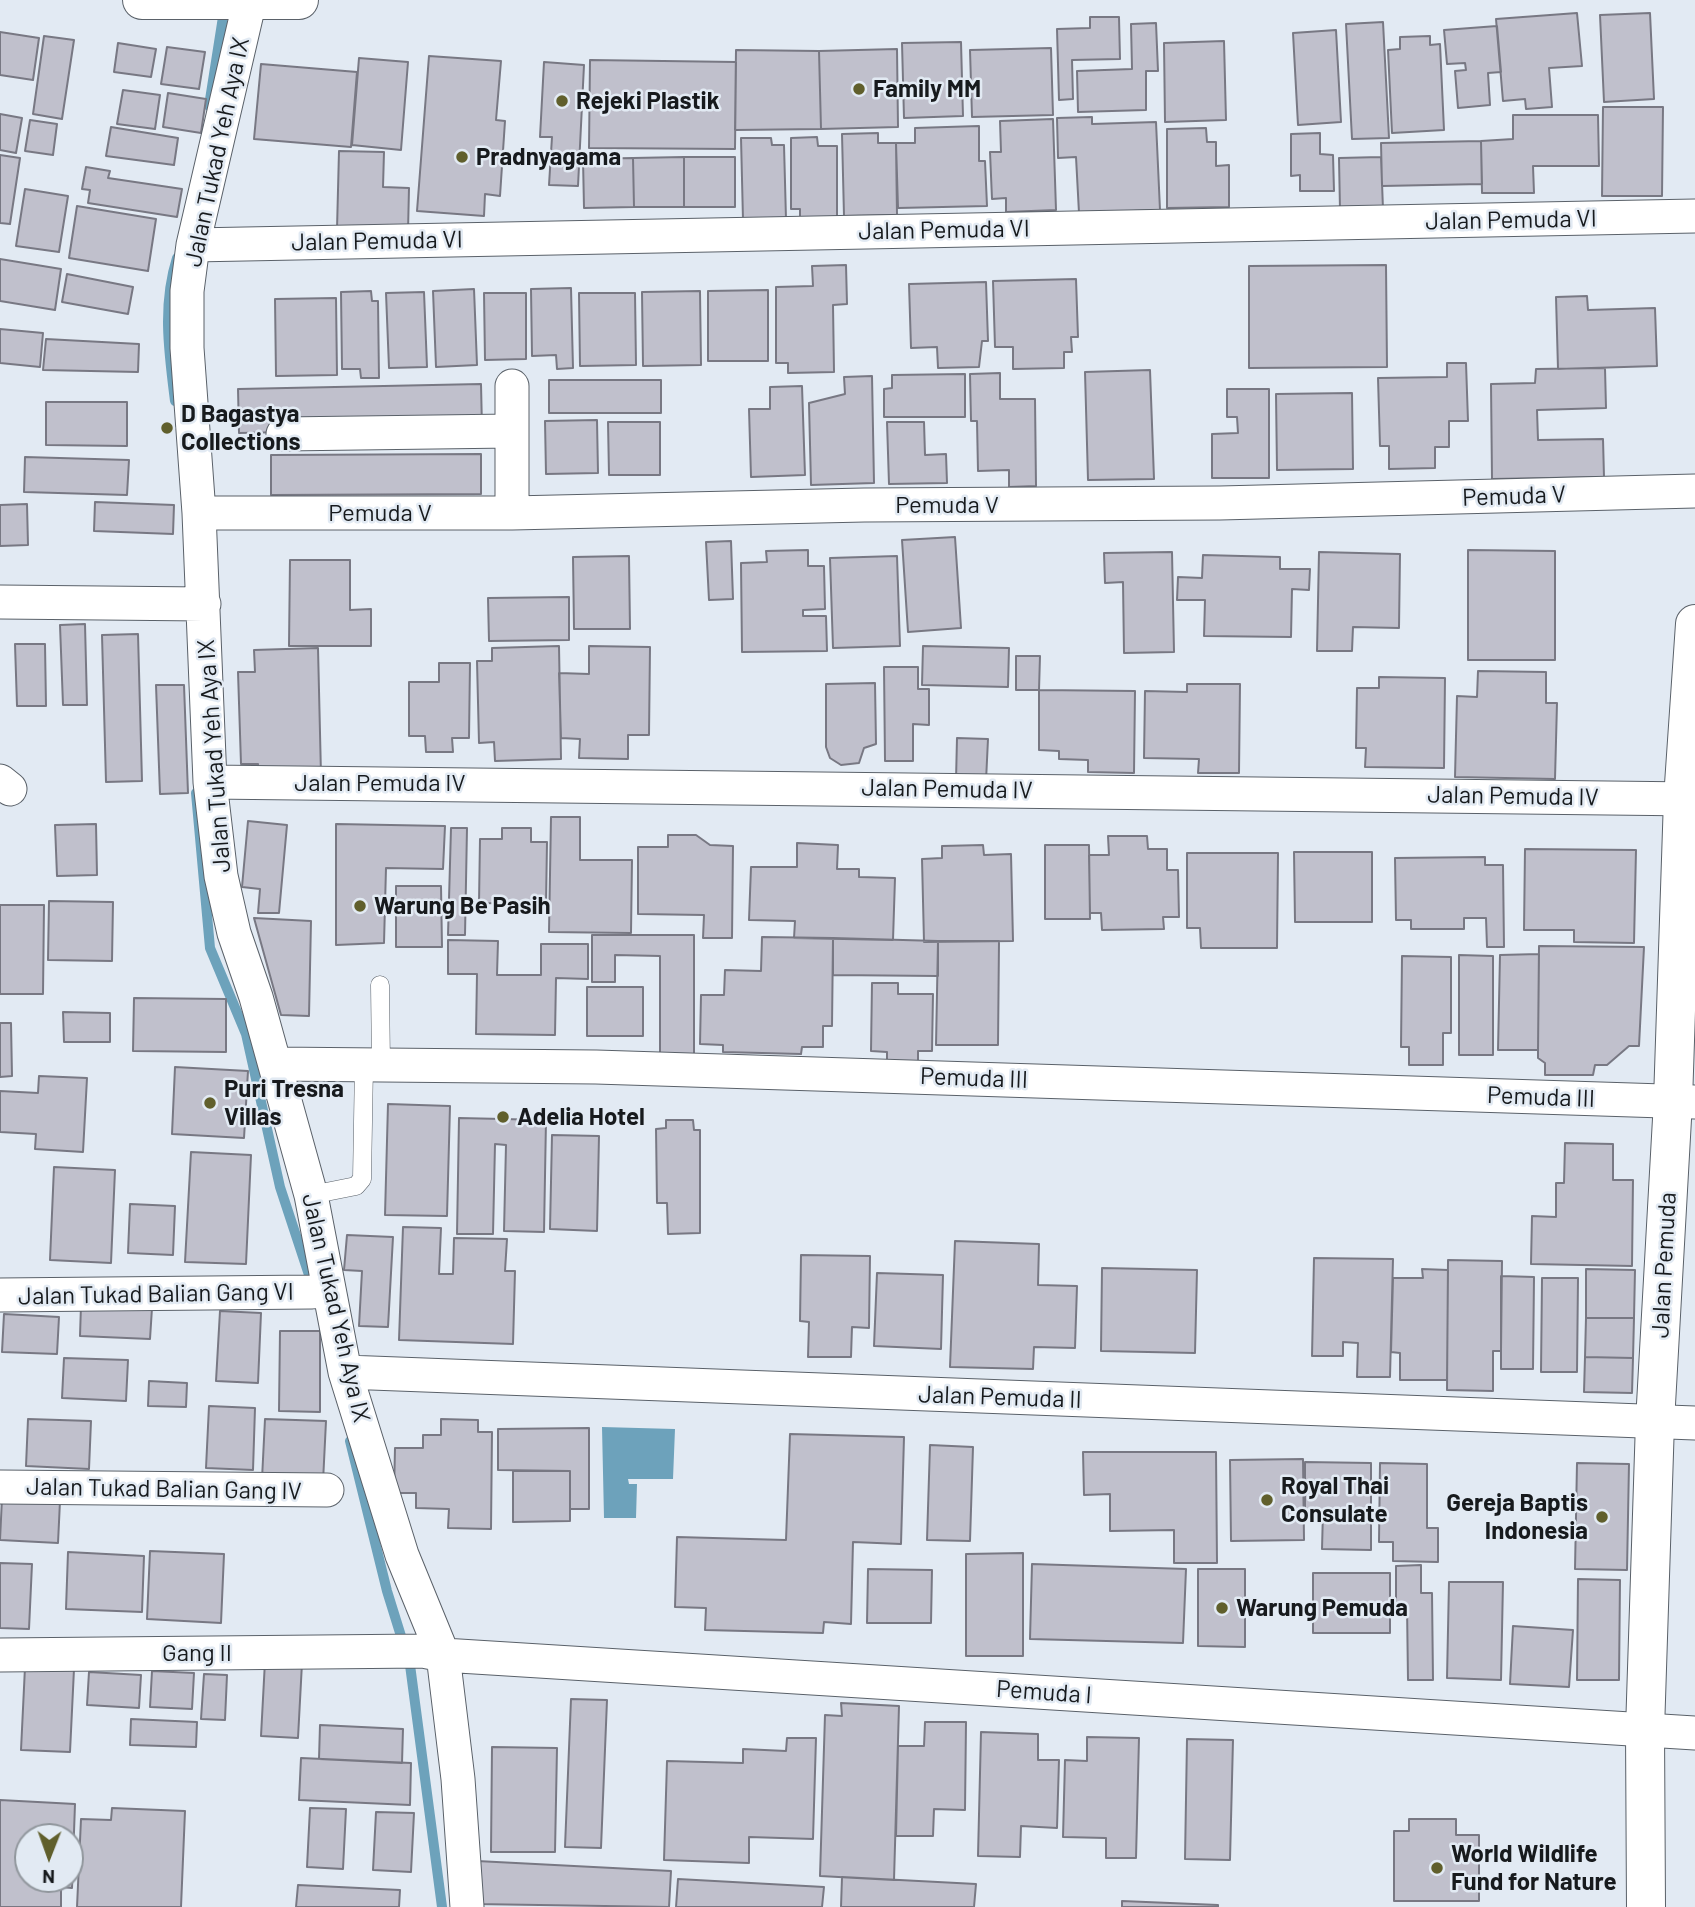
<!DOCTYPE html>
<style>
body{margin:0}
#map{position:relative;width:1695px;height:1907px;overflow:hidden;background:#e2eaf3;font-family:Barlow,sans-serif}
canvas{display:block}
.north{position:absolute;left:14px;top:1823px;width:70px;height:70px;box-sizing:border-box;background:#e2eaf3;border:2px solid #91979d;border-radius:50%;rotate:181deg;font-size:19px;font-weight:700;line-height:28px;text-align:center;color:#171a1d}
.north::after{content:'';display:block;margin:auto;width:24px;height:32px;background:#605f2c;clip-path:polygon(50% 0,100% 100%,50% 72%,0 100%)}
</style>
<div id="map">
<canvas width="1695" height="1907"></canvas>
<div class="north">N</div>
</div>
<script>
const c = document.querySelector('canvas').getContext('2d');
c.lineJoin = 'round';
function paint(path, color) { c.fillStyle = color; c.fill(path, 'evenodd'); }
function trace(path, color, width, dash) { c.strokeStyle = color; c.lineWidth = width; c.lineCap = dash ? 'butt' : 'round'; c.setLineDash(dash || []); c.stroke(path); }
function label(font, color, halo, rows, align = 'center') {
  c.font = font + ' Barlow,sans-serif'; c.lineWidth = 5; c.setLineDash([]); c.textBaseline = 'middle'; c.strokeStyle = halo; c.fillStyle = color; for (const [text, x, y, turn = 0] of rows) {
    c.save(); c.translate(x, y); c.rotate((+turn || 0) * Math.PI / 180); c.textAlign = isNaN(turn) ? turn : align; if (halo) c.strokeText(text, 0, 0); c.fillText(text, 0, 0); c.restore();
  }
}
paint(new Path2D(`
 M602,1427L675,1429L673,1479H628L629,1484H637L636,1518H604Z`), '#6da2bb');
trace(new Path2D(`
 M209,106L223,17
 M175,401C169,353 162,305 177,258
 M196,793L210,948L246,1034L280,1187L310,1278
 M350,1441L387,1591L410,1665L442,1907`), '#6da2bb', 10);
const building = new Path2D(`
 M1577,13L1582,66L1549,68L1552,107L1526,109L1525,99L1503,101L1496,19Z
 M1650,13L1654,99L1604,102L1600,15Z
 M1090,17H1119L1120,59L1072,60L1073,99L1059,100L1057,29L1090,28Z
 M1383,22L1389,138L1352,139L1346,24Z
 M1156,23L1158,71H1146V110L1078,112L1077,71L1132,69L1131,24Z
 M1497,26L1501,72L1488,73L1490,105L1458,108L1455,71L1466,70L1465,63L1447,64L1444,30Z
 M1336,30L1341,122L1298,125L1293,33Z
 M0,32L39,38L33,80L0,75Z
 M44,36L74,40L62,119L33,114Z
 M1430,36V45L1440,44L1444,130L1392,133L1388,50L1400,49V37Z
 M1224,41L1226,120L1165,122L1164,43Z
 M961,42L963,116L904,118L902,43Z
 M118,43L156,49L151,77L114,72Z
 M167,47L205,52L199,89L161,84Z
 M1051,48L1053,115L972,117L970,50Z
 M897,49L898,127L821,129L819,51Z
 M736,50L819,51L821,129L735,130Z
 M429,56L501,61L496,120L505,121L500,196L485,194L484,216L417,211Z
 M359,58L408,62L401,150L352,145Z
 M590,60L736,62L735,149L589,148Z
 M544,62L584,65L578,186L549,185L552,137H540Z
 M261,64L357,72L351,147L254,139Z
 M123,90L160,95L155,129L117,124Z
 M168,93L206,99L201,133L163,127Z
 M1603,107H1663L1662,196H1602Z
 M0,114L22,118L16,153L0,150Z
 M1513,115H1598L1599,166H1533L1534,193H1482L1481,141L1513,139Z
 M1092,117V124L1156,122L1160,210L1079,213L1076,157L1058,158L1057,118Z
 M1053,119L1056,210L1006,212V198L992,199L990,152H1001L1000,121Z
 M30,120L57,124L53,155L25,151Z
 M979,126V161H985L987,206L898,208L896,143H915V128Z
 M111,127L178,138L174,165L106,156Z
 M1206,128L1207,142H1216V166L1229,165V207L1167,208V129Z
 M878,133V143H896L897,215L844,216L842,134Z
 M1320,133V154L1333,155L1334,191H1300V175L1291,176V134Z
 M817,137L818,146H837V221L800,222V209H791V138Z
 M741,138H771L772,145H784L786,219L743,220Z
 M1481,141L1482,184L1382,186L1381,143Z
 M339,151L384,152L383,187L409,188L408,232L337,229Z
 M0,155L20,158L10,224L0,223Z
 M684,157H735V207H684Z
 M684,157V207H634L633,158Z
 M1381,157L1383,209L1340,210L1339,158Z
 M633,158L634,207L584,208L583,159Z
 M86,167L110,171L108,178L182,189L177,217L88,203L90,190L82,189Z
 M25,189L68,196L59,252L16,246Z
 M77,206L156,219L148,271L69,258Z
 M0,259L61,269L55,310L0,301Z
 M846,265L847,304L833,305L834,372L788,373V363H776V287L813,286L812,266Z
 M1386,265L1387,367L1249,368V266Z
 M67,274L133,287L128,314L62,302Z
 M1076,279L1078,337H1071L1072,352H1064V368L1013,369V347H995L993,281Z
 M986,282L988,341H982L979,367L938,368L937,347L911,348L909,284Z
 M571,288L573,368L557,369L556,355L532,356L531,289Z
 M474,289L477,365L436,367L433,291Z
 M768,290V361H708V291Z
 M371,291L372,301H378L379,378H361L360,369H342L341,292Z
 M700,291L701,365L643,366L642,292Z
 M424,292L427,367L389,368L386,293Z
 M484,293H526V359L485,360Z
 M579,293H635L636,365L580,366Z
 M1587,296L1588,310L1655,308L1657,366L1558,369L1556,297Z
 M336,298L337,375L276,376L275,299Z
 M0,329L43,333L40,367L0,363Z
 M46,339L139,344L138,372L43,370Z
 M1447,363H1466L1468,421H1449V447H1435V468L1389,469V446H1380L1378,378L1447,377Z
 M1605,368L1606,408L1537,410L1538,440L1603,439L1604,477L1492,479L1491,384L1535,383L1536,369Z
 M1150,370L1154,479L1088,480L1085,372Z
 M1000,373V399H1035L1036,486L1009,487V470L978,471L977,421H971L970,374Z
 M965,374V417H884V389L892,388V375Z
 M872,376L874,483L811,485L809,403L845,394L844,377Z
 M549,380H661V413H549Z
 M481,384L482,428L239,433L238,389Z
 M802,386L805,475L751,477L749,409H770V387Z
 M1227,389H1269V478H1212V434L1238,433L1237,417H1227Z
 M1352,393L1353,469L1277,470L1276,394Z
 M46,402H127V446L46,445Z
 M597,420L598,473L546,474L545,421Z
 M608,422H660V475H609Z
 M887,422H924L925,455L946,454L947,483L889,484Z
 M481,454V494L271,495V455Z
 M25,457L129,460L127,495L24,492Z
 M95,502L174,505L173,534L94,531Z
 M27,504L28,545L0,546V505Z
 M955,537L961,628L908,632L902,540Z
 M731,541L733,599L709,600L706,542Z
 M808,550V566H824L825,609L803,610V616H826L827,651L742,652L741,563L767,562L766,551Z
 M1468,550L1555,551V660H1468Z
 M1172,552L1174,652L1124,653L1123,582L1105,583L1104,553Z
 M1319,552L1400,554L1399,628L1353,627L1352,651H1317Z
 M1203,555L1280,557V569H1310L1309,590L1292,589L1291,637L1204,636L1205,600H1177L1178,577L1202,578Z
 M629,556L630,629H574L573,557Z
 M897,556L900,646L833,648L830,558Z
 M290,560H350V610L371,609V646H289Z
 M569,597V640L489,641L488,598Z
 M85,624L87,705H63L60,625Z
 M138,634L142,781L106,782L102,635Z
 M15,644H45L46,706H17Z
 M559,646L561,759L495,761L494,742L479,743L477,661H492V648Z
 M589,646L650,647L649,735H628V759L579,758L580,739L561,738L559,673L589,674Z
 M923,646L1009,648L1008,687L922,685Z
 M318,648L321,775L258,777V764H241L238,672H255L254,650Z
 M1016,656H1040L1039,690H1016Z
 M439,663H470L469,738H452L453,752H426L425,736H409V682H439Z
 M884,667H918V689H929V725L913,724V761H885Z
 M1478,671L1546,672V703H1557L1555,779L1455,777L1457,696L1477,697Z
 M1379,677L1445,678L1444,768L1365,767L1366,748H1356L1357,688H1379Z
 M875,683L876,744L864,748L859,763L841,765L830,758L826,747V684Z
 M1187,684H1240L1239,773H1198L1199,759L1144,758L1145,691L1187,692Z
 M156,685H184L188,793L160,794Z
 M1039,690L1135,691L1134,773L1088,772V760L1059,759V751L1039,750Z
 M957,738L988,739L986,781L956,780Z
 M551,817H580V860H632L631,933L549,932Z
 M248,821L287,825L279,913H258L260,889L242,887Z
 M96,824L97,875L57,876L55,825Z
 M336,824L445,826L443,869L386,868L384,943L336,945Z
 M451,828H467L465,935H448Z
 M502,828H531V842H547L546,904L479,903L480,839H502Z
 M668,835H696L710,845L733,846L732,938H703L704,915L638,914V847H668Z
 M1108,836H1147L1148,849H1167V870H1178L1179,917H1163L1164,929L1102,930L1101,913H1090L1089,855H1109Z
 M797,843L838,845L837,869H859V877L895,878L893,940L794,938L795,921L749,920L751,867H797Z
 M983,845L984,855L1011,854L1013,941L924,942L922,859L942,858V846Z
 M1045,845H1089L1090,919H1045Z
 M1525,849L1636,850L1634,943L1574,942V930H1524Z
 M1294,852H1372V922H1295Z
 M1187,853H1278L1277,948H1201L1200,928H1187Z
 M1485,857V865H1503L1504,947H1487L1486,918H1464V929H1411V920H1396L1395,858Z
 M396,886H441L442,947H396Z
 M49,901L113,902L112,961L48,960Z
 M0,905H44L43,994H0Z
 M254,918L311,921L309,1016L281,1015Z
 M592,935H694V1058H660V956L615,955V982H592Z
 M762,937L833,938L832,1026H823V1047H802L801,1054L723,1052V1045L700,1044L701,995H724L725,970L761,971Z
 M833,938L938,941V976L833,975Z
 M448,940L498,941L497,975H541V944H588V979L556,978L555,1035L476,1034L477,974H448Z
 M938,941H999L998,1045H936Z
 M1539,946L1644,947L1639,1046H1629L1607,1065H1595L1593,1075H1545V1063L1538,1058V1050Z
 M1539,954L1538,1050H1498L1500,955Z
 M1459,955L1493,956V1055H1459Z
 M1402,956L1451,957V1033H1443V1065H1409V1047H1401Z
 M872,983H898V994H933L932,1051H918V1062L887,1061V1052L871,1051Z
 M587,987H643V1036H587Z
 M134,998L226,999V1052L133,1051Z
 M63,1012L110,1013V1042H64Z
 M0,1023H11L12,1076L0,1077Z
 M175,1067L248,1071L244,1138L172,1134Z
 M39,1076L87,1078L83,1152L35,1149L36,1134L0,1132V1091L38,1093Z
 M388,1104L450,1106L447,1216L385,1215Z
 M459,1118L546,1120L544,1232L504,1231L506,1145L495,1144L493,1234H457Z
 M666,1120H693L694,1130H700V1233L668,1234L667,1203H657L656,1129L666,1128Z
 M552,1135L599,1136L597,1231L550,1229Z
 M1565,1143L1613,1144V1180H1633L1632,1266L1531,1264L1532,1216L1556,1217V1183H1564Z
 M191,1152L251,1155L246,1264L185,1262Z
 M54,1167L115,1170L111,1263L50,1260Z
 M130,1204L175,1206L173,1255L128,1253Z
 M403,1227L441,1228L439,1274H453L454,1238L507,1239L505,1271H515L513,1344L399,1340Z
 M347,1235L393,1237L388,1327L359,1326L362,1271L344,1270Z
 M955,1241L1039,1244L1038,1285L1077,1286L1075,1348L1034,1347L1033,1369L950,1367Z
 M801,1255L870,1256L869,1328L852,1327L851,1357H808L809,1322L800,1321Z
 M1314,1258L1393,1259L1390,1377H1357L1358,1343L1343,1342V1356H1312Z
 M1448,1260L1502,1261L1501,1351H1493V1391L1447,1390Z
 M1102,1268L1197,1270L1195,1353L1101,1351Z
 M1422,1269L1448,1270L1447,1380H1400V1353L1391,1352L1393,1278H1423Z
 M1586,1269L1635,1270L1634,1318H1586Z
 M877,1273L943,1275L941,1349L874,1346Z
 M1501,1276L1534,1277L1533,1369H1501Z
 M1542,1278H1578L1577,1372H1541Z
 M81,1305L152,1308L150,1339L80,1336Z
 M220,1311L261,1313L258,1383L216,1381Z
 M4,1314L59,1317L57,1354L2,1352Z
 M1586,1318H1634L1633,1358L1585,1357Z
 M280,1331H320V1412L279,1411Z
 M1585,1357L1633,1358L1632,1393L1584,1392Z
 M64,1358L128,1360L126,1401L62,1398Z
 M149,1381L187,1383L186,1407L148,1406Z
 M209,1406L255,1408L253,1470L206,1468Z
 M28,1419L91,1421L89,1469L26,1466Z
 M265,1419L326,1421L323,1482L262,1479Z
 M441,1419L478,1420V1432H492L491,1529L448,1528L449,1509L416,1508V1493H394L395,1448H423V1435H441Z
 M589,1428V1509H570V1471L498,1470V1429Z
 M790,1434L904,1437L901,1544L853,1542L851,1624L824,1622L823,1633L705,1630L706,1608L675,1607L677,1537L786,1540Z
 M930,1445L973,1447L970,1541L927,1540Z
 M1083,1452H1216L1217,1563H1174V1530L1110,1531V1494L1084,1495Z
 M1303,1459L1304,1540L1231,1541L1230,1460Z
 M1305,1462L1371,1463V1550L1322,1549L1323,1511L1305,1512Z
 M1380,1463L1427,1464V1528H1438V1562L1393,1561V1542H1379Z
 M1577,1463L1629,1464L1627,1570L1575,1569Z
 M513,1471H570V1521L513,1522Z
 M2,1498L60,1501L58,1543L0,1540Z
 M150,1551L224,1554L221,1623L147,1619Z
 M68,1552L144,1556L142,1612L66,1609Z
 M1023,1553V1656H966V1554Z
 M0,1563L32,1564L29,1629L0,1628Z
 M1032,1564L1186,1569L1183,1643L1030,1639Z
 M1421,1565V1593H1432L1433,1680H1408L1407,1606H1396V1566Z
 M868,1569L932,1570L931,1623H867Z
 M1198,1569H1245V1647L1198,1646Z
 M1313,1573H1390V1633H1313Z
 M1578,1579L1620,1580L1619,1680H1577Z
 M1449,1582H1503L1501,1680L1447,1678Z
 M1513,1626L1573,1630L1569,1687L1510,1684Z
 M265,1661L302,1663L298,1738L261,1736Z
 M25,1667L74,1669L70,1752L21,1750Z
 M152,1671L194,1673L192,1709L150,1707Z
 M89,1672L141,1675L139,1708L87,1705Z
 M204,1674L227,1675L225,1720L201,1719Z
 M571,1699L607,1700L601,1848L565,1847Z
 M841,1703L899,1706L894,1880L820,1876L825,1715L842,1716Z
 M131,1719L197,1722L196,1747L130,1745Z
 M925,1722H966L965,1810L934,1809L933,1836H896L898,1746H924Z
 M320,1725L403,1729L402,1763L319,1759Z
 M981,1732L1038,1734V1760H1059L1057,1828L1021,1826L1020,1857L978,1856Z
 M1087,1737L1139,1738L1136,1858H1106V1838L1063,1837L1065,1760L1087,1761Z
 M787,1738H816L813,1839L749,1837V1863L664,1860L667,1761L743,1763V1749L786,1751Z
 M1187,1739L1233,1740L1230,1860L1185,1859Z
 M492,1747L557,1748L555,1852H491Z
 M301,1758L411,1763L410,1805L299,1800Z
 M0,1800L75,1804L72,1888L61,1887V1907H0ZM28,1837H70V1879H28Z
 M112,1808L185,1811L181,1907H77L81,1819L111,1820Z
 M310,1808L346,1809L343,1869L307,1867Z
 M376,1812L414,1813L411,1872L373,1870Z
 M1409,1819H1456V1835H1479V1901H1394V1831H1409Z
 M477,1861L671,1871L669,1907L475,1904Z
 M842,1877L976,1884L974,1907H841Z
 M678,1879L824,1887L822,1907H676Z
 M298,1885L400,1890L399,1907H296Z
 M1122,1901L1218,1905V1907H1122Z`);
paint(building, '#c0c0cc');
trace(building, '#787883', 2);
const service = new Path2D(`
 M380,985L381,1065
 M311,1195L356,1186L362,1179L364,1065`);
const minor = new Path2D(`
 M250,0L193,245L187,291V348L199,513L210,782L221,876L234,933L256,997L311,1195L345,1372L402,1555L443,1655L458,1779L467,1907
 M193,245L1695,216
 M512,386V513
 M283,434L511,431
 M199,513H512L864,505L1220,503L1695,491
 M0,602L204,604
 M0,781L10,789
 M210,782L1695,799
 M275,1064L596,1067L1695,1102
 M0,1295L312,1292
 M345,1372L1695,1423
 M0,1487L327,1490
 M0,1655L423,1651L443,1655L1695,1733`);
const tertiary = new Path2D(`
 M142,0H299
 M1646,1907L1645,1730L1655,1422L1673,1101L1683,799L1695,624`);
trace(service, '#5a6169', 19);
trace(minor, '#5a6169', 35);
trace(tertiary, '#5a6169', 40);
trace(service, '#fff', 18);
trace(minor, '#fff', 33);
trace(tertiary, '#fff', 38);
for (const [x, y, r, color] of [
 [859,89,7,"#605f2c"],
 [562,101,7,"#605f2c"],
 [462,157,7,"#605f2c"],
 [167,428,7,"#605f2c"],
 [360,906,7,"#605f2c"],
 [210,1103,7,"#605f2c"],
 [503,1117,7,"#605f2c"],
 [1267,1500,7,"#605f2c"],
 [1602,1517,7,"#605f2c"],
 [1222,1608,7,"#605f2c"],
 [1437,1868,7,"#605f2c"]
]) { const dot = new Path2D(); dot.arc(x, y, r, 0, 2 * Math.PI); c.fillStyle = color; c.fill(dot); trace(dot, '#e2eaf3', 2.5); }
label('bold 24px', '#171a1d', '#e2eaf3', [
 ["Family MM",873,89],
 ["Rejeki Plastik",576,101],
 ["Pradnyagama",476,157],
 ["D Bagastya",181,414],
 ["Collections",181,442],
 ["Warung Be Pasih",374,906],
 ["Puri Tresna",224,1089],
 ["Villas",224,1117],
 ["Adelia Hotel",517,1117],
 ["Royal Thai",1281,1486],
 ["Consulate",1281,1514],
 ["Gereja Baptis",1588,1503,"right"],
 ["Indonesia",1588,1531,"right"],
 ["Warung Pemuda",1236,1608],
 ["World Wildlife",1451,1854],
 ["Fund for Nature",1451,1882]
], 'left');
label('24px', '#171a1d', '#e2eaf3', [
 ["Jalan Tukad Yeh Aya IX",217,152,-78],
 ["Jalan Pemuda VI",1511,220,-1],
 ["Jalan Pemuda VI",944,230,-1],
 ["Jalan Pemuda VI",377,241,-1],
 ["Pemuda V",1514,496,-2],
 ["Pemuda V",947,505],
 ["Pemuda V",380,513],
 ["Jalan Tukad Yeh Aya IX",214,756,-94],
 ["Jalan Pemuda IV",380,783],
 ["Jalan Pemuda IV",947,789,1],
 ["Jalan Pemuda IV",1513,796,1],
 ["Pemuda III",974,1078,2],
 ["Pemuda III",1541,1097,2],
 ["Jalan Pemuda",1664,1265,-87],
 ["Jalan Tukad Balian Gang VI",156,1294,-1],
 ["Jalan Tukad Yeh Aya IX",336,1308,77],
 ["Jalan Pemuda II",1000,1397,2],
 ["Jalan Tukad Balian Gang IV",164,1489,1],
 ["Gang II",197,1653],
 ["Pemuda I",1044,1692,4]
]);
</script>
